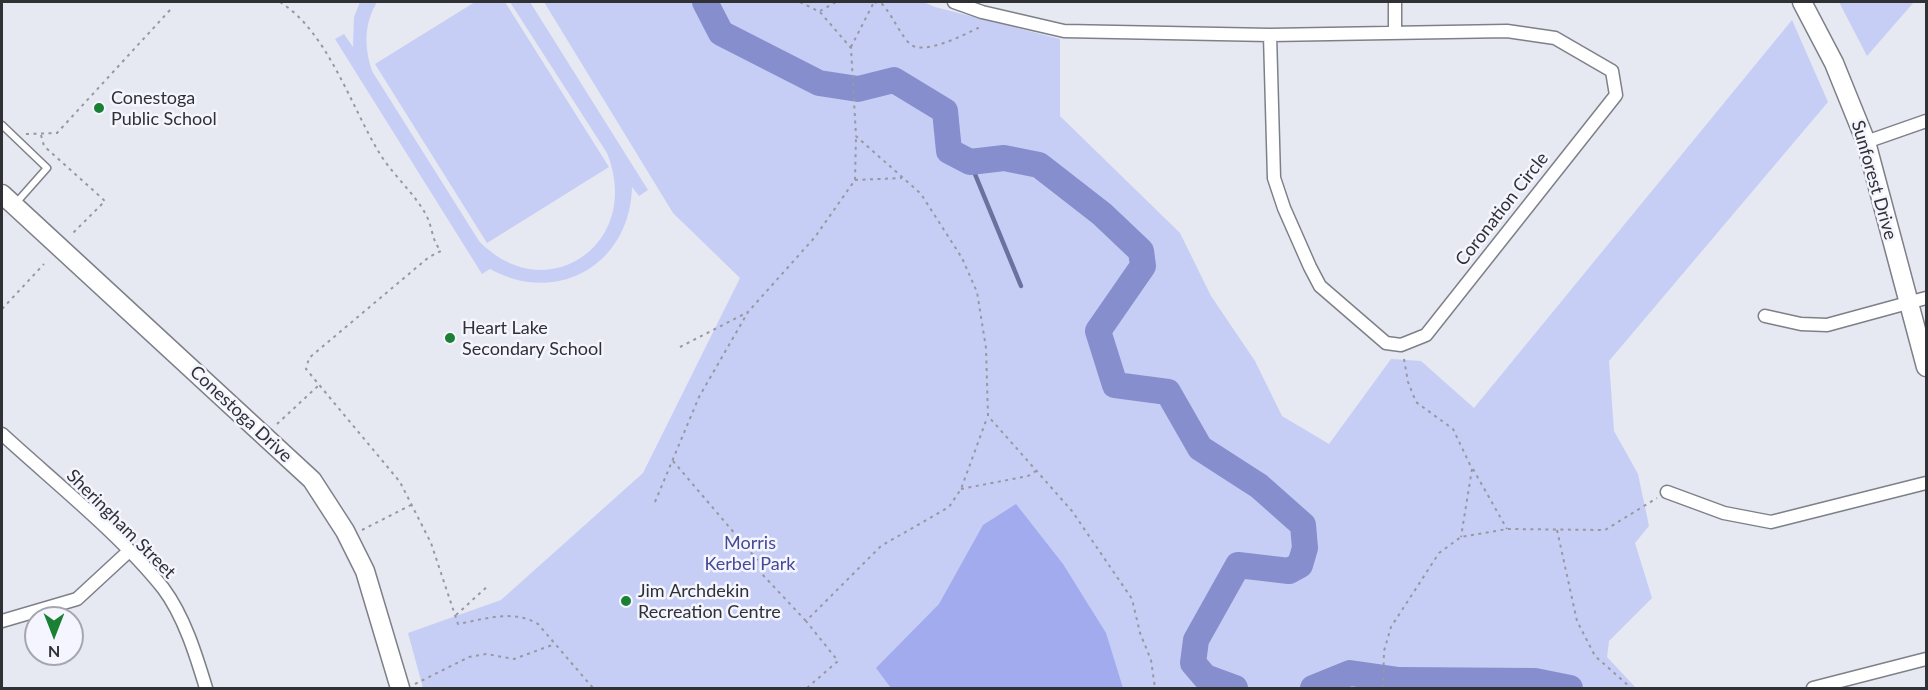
<!DOCTYPE html>
<style>
body{margin:0}
#map{position:relative;width:1928px;height:690px;overflow:hidden;background:#e6e8f2;font-family:Lato,sans-serif}
canvas{display:block}
.frame{position:absolute;inset:0;border:3px solid #303135;pointer-events:none}
.north{position:absolute;left:24px;top:606px;width:60px;height:60px;box-sizing:border-box;background:#f4f5fe;border:2px solid #a6a7ae;border-radius:50%;rotate:180deg;font-size:16px;font-weight:700;line-height:24px;text-align:center;color:#303135}
.north::after{content:'';display:block;margin:auto;width:21px;height:27px;background:#198034;clip-path:polygon(50% 0,100% 100%,50% 72%,0 100%)}
</style>
<div id="map">
<canvas width="1928" height="690"></canvas>
<div class="frame"></div>
<div class="north">N</div>
</div>
<script>
const c = document.querySelector('canvas').getContext('2d');
c.lineJoin = 'round';
function paint(path, color) { c.fillStyle = color; c.fill(path, 'evenodd'); }
function trace(path, color, width, dash) { c.strokeStyle = color; c.lineWidth = width; c.lineCap = dash ? 'butt' : 'round'; c.setLineDash(dash || []); c.stroke(path); }
function label(font, color, halo, rows, align = 'center') {
  c.font = font + ' Lato,sans-serif'; c.lineWidth = 5; c.setLineDash([]); c.textBaseline = 'middle'; c.strokeStyle = halo; c.fillStyle = color; for (const [text, x, y, turn = 0] of rows) {
    c.save(); c.translate(x, y); c.rotate((+turn || 0) * Math.PI / 180); c.textAlign = isNaN(turn) ? turn : align; if (halo) c.strokeText(text, 0, 0); c.fillText(text, 0, 0); c.restore();
  }
}
paint(new Path2D(`
 M360,2H377C364,24 364,46 372,71L479,241C545,310 644,245 607,153L510,2H530L648,190L639,196L632,187C630,265 557,306 490,269L482,274L335,39L344,34L353,47L354,17Z
 M475,2H505L609,167L487,243L375,64Z
 M544,2H923L935,7L1060,39V116L1180,233L1211,296L1255,361L1282,416L1329,444L1391,359L1421,361L1474,408L1792,20L1828,102L1609,361L1614,431L1638,474L1649,526L1635,543L1652,598L1609,641L1607,657L1636,688H423L408,633L501,600L643,473L740,278L673,213Z
 M1839,2H1914L1867,56Z`), '#c7cef5');
paint(new Path2D(`
 M1016,504L1063,564L1106,633L1123,688H891L876,668L939,604L983,525Z`), '#a2abed');
trace(new Path2D(`
 M970,162L1021,286`), '#6c72a0', 4.5);
trace(new Path2D(`
 M705,2L721,33L819,83L858,89L894,80L945,111L949,151L970,162L1004,158L1039,165L1102,214L1141,251L1143,266L1098,331L1115,385L1168,392L1200,448L1259,486L1303,525L1305,548L1300,565L1289,571L1238,565L1196,640L1193,663L1205,677L1235,688
 M1313,688L1350,673L1399,680L1535,681L1570,688`), '#868ece', 26);
const lane = new Path2D(`
 M2,125L47,168L16,203`);
const street = new Path2D(`
 M954,2L982,12L1064,31L1270,35L1507,31L1555,38L1612,71L1616,95L1426,335L1401,345L1386,343L1320,286L1310,267L1284,208L1274,178L1270,35
 M1395,33V2
 M1866,142L1926,121
 M1765,316L1801,324L1827,325L1926,298
 M2,434C53,481 120,534 163,588C184,616 196,655 206,688
 M1667,492L1724,513L1771,522L1926,483
 M2,621L77,599L129,551
 M1813,688L1926,659`);
const secondary = new Path2D(`
 M1802,2L1834,63L1866,142L1926,367
 M2,194L312,480L345,531L365,571L400,688`);
trace(lane, '#7e8089', 9);
trace(street, '#7e8089', 15);
trace(secondary, '#7e8089', 21);
trace(new Path2D(`
 M280,2C328,32 351,107 380,154C393,175 413,192 425,213C433,226 431,240 441,251L429,257L309,358L306,369L400,482L431,543L458,624C485,619 513,609 538,624L593,688
 M800,2L820,12L851,48L856,136L921,194L962,258L977,292L986,348L988,416L1072,511L1132,599L1140,633L1151,660L1155,688
 M874,2L882,4C893,16 898,31 909,43C921,57 964,35 978,28L979,24
 M820,11L836,2
 M851,47L874,2
 M26,134L57,133L170,10
 M41,135L44,146L105,201L72,234
 M855,180L902,178
 M2,309L44,264
 M680,347L748,312
 M1404,359L1408,382L1416,402L1453,429L1472,469L1461,537
 M277,424L319,385
 M673,461L765,569L761,573L806,621
 M1473,469L1507,529
 M961,489L1028,476L1036,471
 M655,502L699,397L748,312L815,237L855,180L856,136
 M362,530L413,504
 M1557,530L1577,621L1595,656L1631,688
 M456,615L489,585
 M415,684L469,657L486,654L514,659L555,644
 M807,688L838,661L806,621L881,546L949,507L961,489L987,418
 M1383,688L1384,651L1391,627L1439,553L1461,537L1507,529L1605,530L1657,498`), '#9798a0', 2, [3, 4.5]);
trace(lane, '#fff', 6);
trace(street, '#fff', 12);
trace(secondary, '#fff', 18);
for (const [x, y, r, color] of [
 [99,108,6,"#198034"],
 [450,338,6,"#198034"],
 [626,601,6,"#198034"]
]) { const dot = new Path2D(); dot.arc(x, y, r, 0, 2 * Math.PI); c.fillStyle = color; c.fill(dot); trace(dot, '#f4f5fe', 2); }
label('18px', '#303135', '#f4f5fe', [
 ["Conestoga",111,98],
 ["Public School",111,119],
 ["Heart Lake",462,328],
 ["Secondary School",462,349],
 ["Jim Archdekin",638,591],
 ["Recreation Centre",638,612]
], 'left');
label('18px', '#303135', '#f4f5fe', [
 ["Sunforest Drive",1874,180,74],
 ["Coronation Circle",1502,209,-52],
 ["Conestoga Drive",241,414,43],
 ["Sheringham Street",121,524,45]
]);
label('18px', '#454997', '#f4f5fe', [
 ["Morris",750,543],
 ["Kerbel Park",750,564]
]);
</script>
